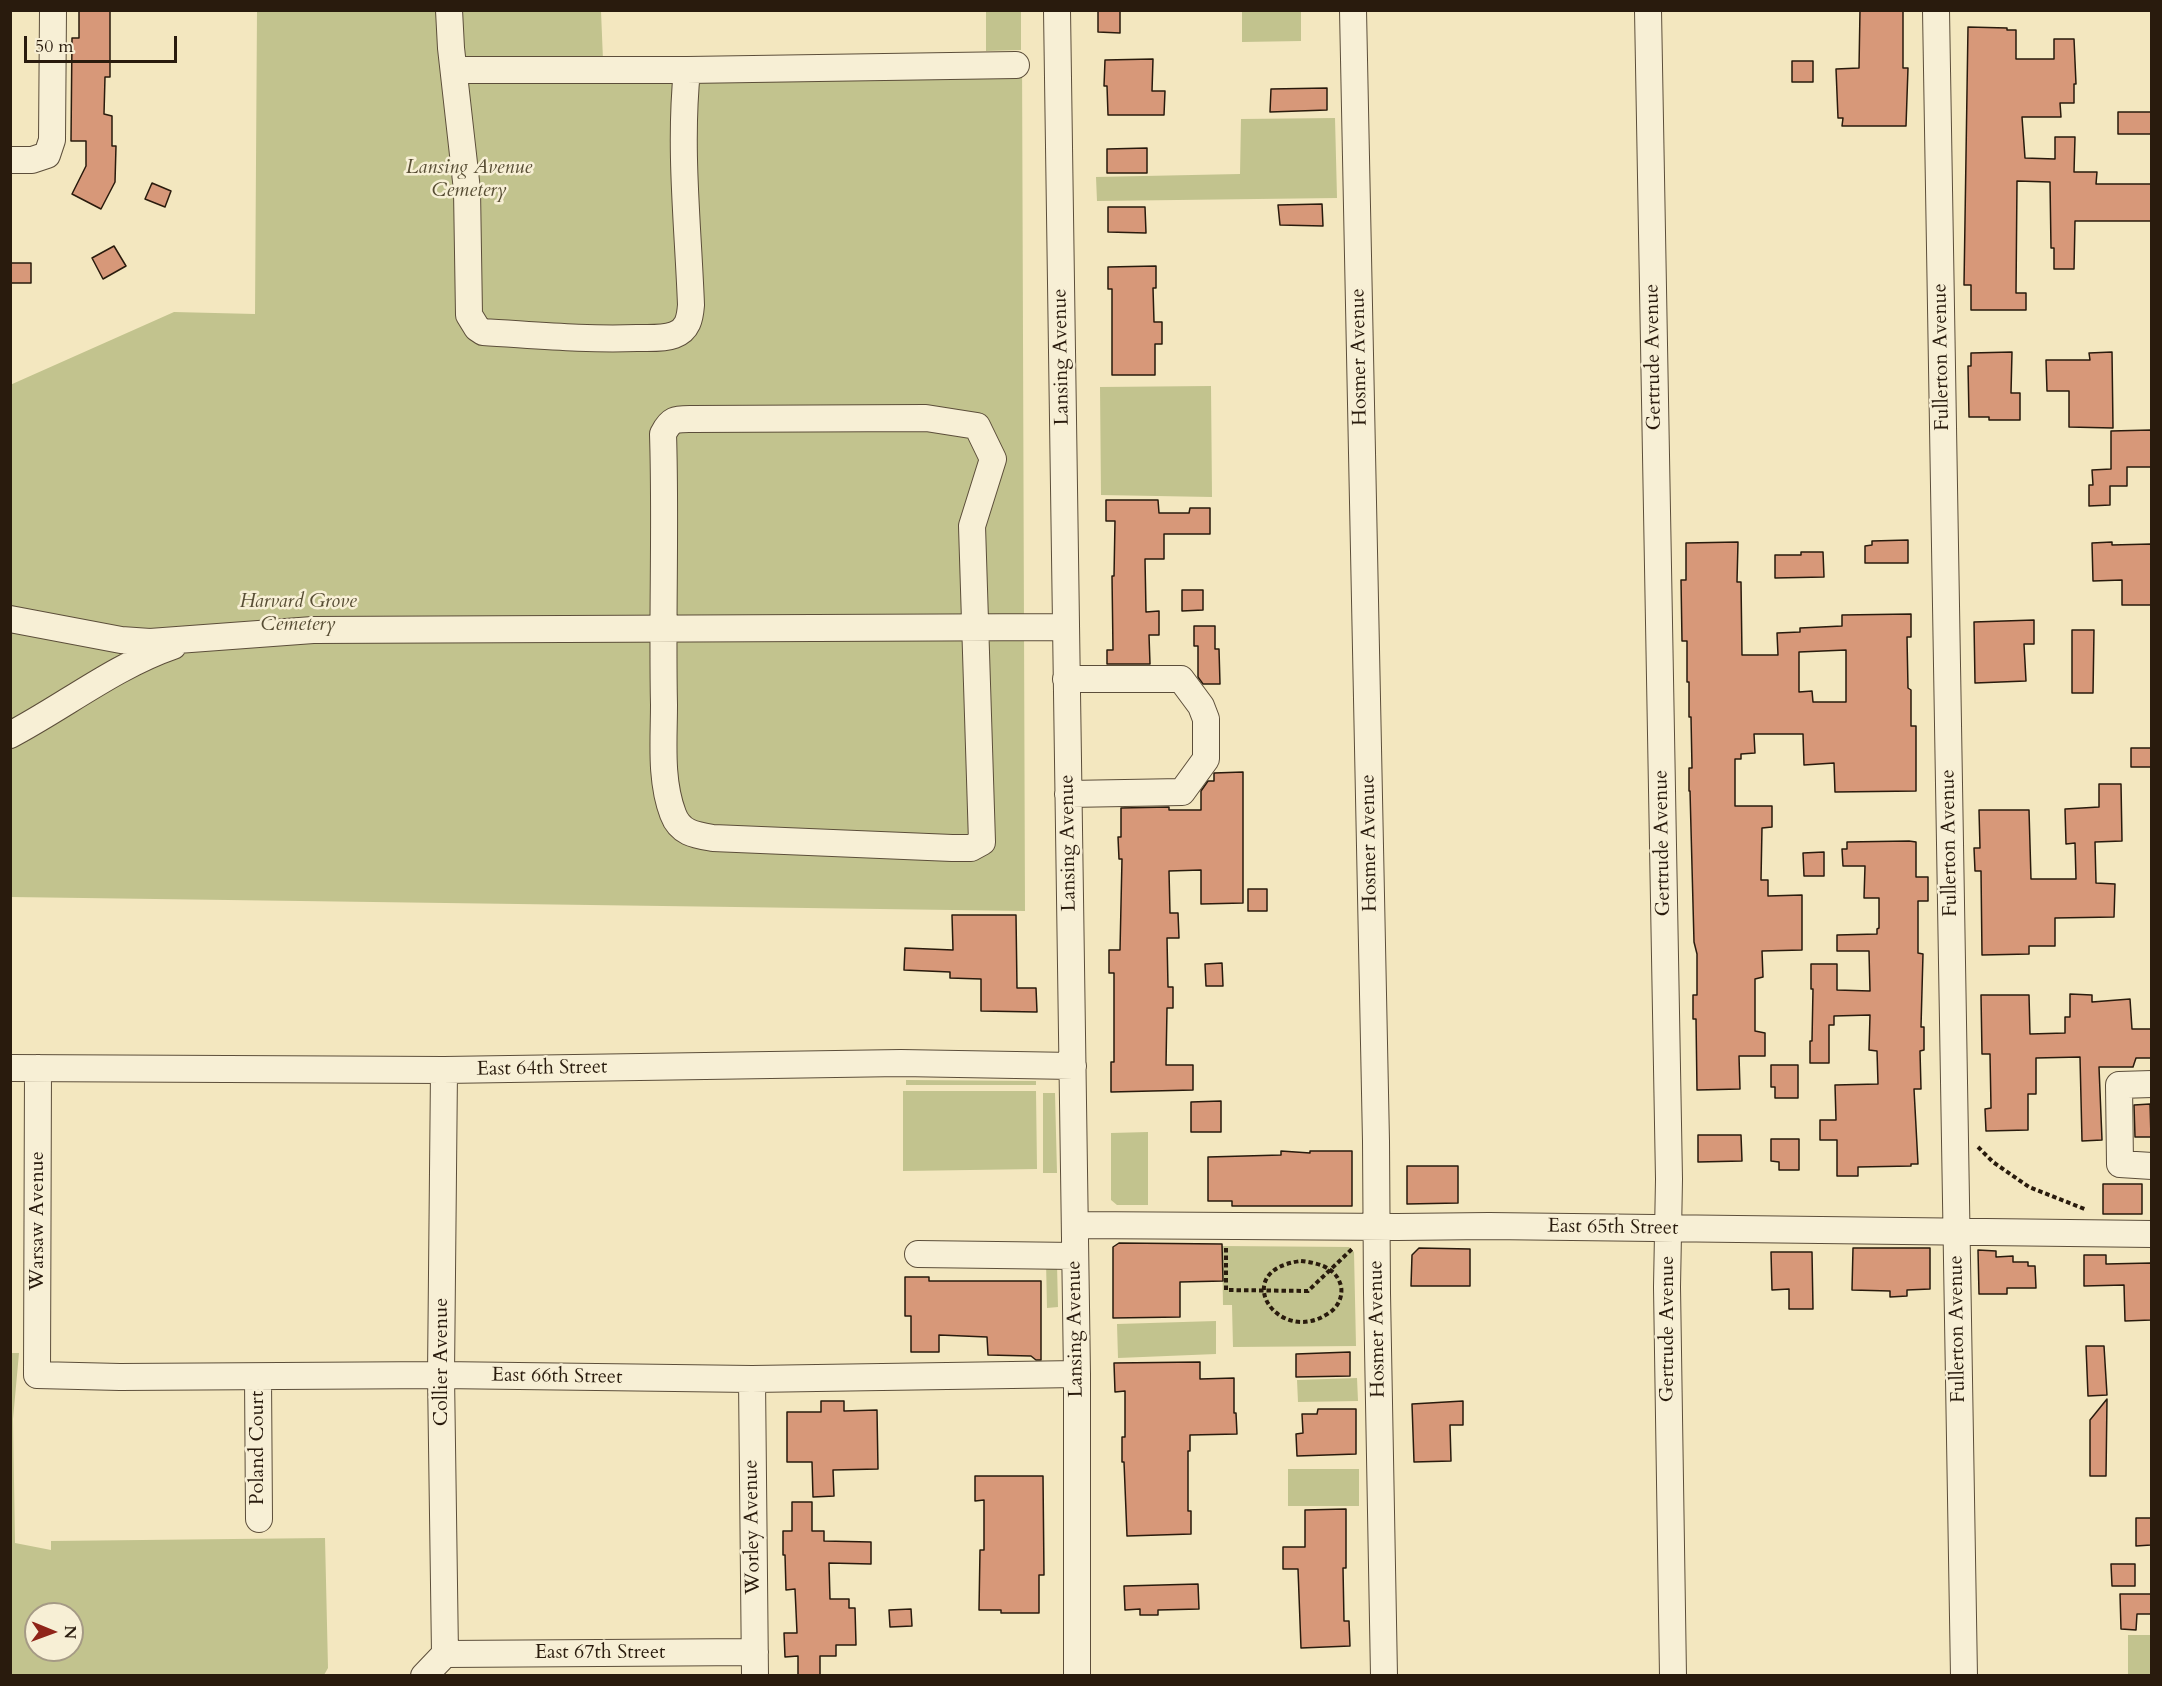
<!DOCTYPE html>
<style>
body{margin:0}
#map{position:relative;width:2162px;height:1686px;overflow:hidden;background:#f3e7bf;font-family:Cardo,serif}
canvas{display:block}
.frame{position:absolute;inset:0;border:12px solid #291b0d;pointer-events:none}
.north{position:absolute;left:24px;top:1602px;width:60px;height:60px;box-sizing:border-box;background:#f7efd5;border:2px solid #a59a85;border-radius:50%;rotate:91deg;font-size:16px;font-weight:700;line-height:24px;text-align:center;color:#291b0d}
.north::after{content:'';display:block;margin:auto;width:21px;height:27px;background:#8f2418;clip-path:polygon(50% 0,100% 100%,50% 72%,0 100%)}
.scale{position:absolute;left:24px;top:36px;width:153px;height:27px;box-sizing:border-box;border:3px solid #291b0d;border-top:0;padding-left:8px;font-size:18px;line-height:21px;white-space:nowrap;color:#291b0d;-webkit-text-stroke:4px #f7efd5;paint-order:stroke}
</style>
<div id="map">
<canvas width="2162" height="1686"></canvas>
<div class="frame"></div>
<div class="north">N</div>
<div class="scale">50 m</div>
</div>
<script>
const c = document.querySelector('canvas').getContext('2d');
c.lineJoin = 'round';
function paint(path, color) { c.fillStyle = color; c.fill(path, 'evenodd'); }
function trace(path, color, width, dash) { c.strokeStyle = color; c.lineWidth = width; c.lineCap = dash ? 'butt' : 'round'; c.setLineDash(dash || []); c.stroke(path); }
function label(font, color, halo, rows, align = 'center') {
  c.font = font + ' Cardo,serif'; c.lineWidth = 5; c.setLineDash([]); c.textBaseline = 'middle'; c.strokeStyle = halo; c.fillStyle = color; for (const [text, x, y, turn = 0] of rows) {
    c.save(); c.translate(x, y); c.rotate((+turn || 0) * Math.PI / 180); c.textAlign = isNaN(turn) ? turn : align; if (halo) c.strokeText(text, 0, 0); c.fillText(text, 0, 0); c.restore();
  }
}
paint(new Path2D(`
 M257,11H601L603,60L1022,52L1025,911L11,897L10,385L174,312L255,314Z
 M986,11H1021V50L986,51Z
 M1242,11H1301V41L1242,42Z
 M1335,118L1337,198L1097,201L1096,177L1240,174L1241,119Z
 M1211,386L1212,497L1101,495L1100,387Z
 M906,1080L1036,1081V1085H906Z
 M903,1091H1036L1037,1169L903,1171Z
 M1043,1093H1055L1057,1173H1043Z
 M1148,1132V1205H1117L1111,1200V1133Z
 M1222,1246L1349,1247L1354,1252L1356,1346L1233,1347L1232,1305H1223Z
 M1046,1261L1057,1264L1058,1307L1047,1308Z
 M1216,1321V1354L1118,1358L1117,1324Z
 M11,1353H19L13,1419L15,1543L51,1550V1541L325,1538L328,1668L324,1675H11ZM36,1614H72V1650H36Z
 M1357,1378L1358,1401L1298,1402L1297,1380Z
 M1288,1469H1359V1506H1288Z
 M2128,1635H2151V1675H2128Z`), '#c2c38e');
const building = new Path2D(`
 M79,10H110V77H105L104,114L112,116V146H116L115,182L101,209L72,194L86,166V141H71L72,38H79Z
 M1098,10H1120V33L1098,32Z
 M1860,10H1903V68H1908L1906,126H1842L1843,118H1838L1836,69L1859,68Z
 M1968,27L2007,28V30H2016V59H2054V39H2074L2076,84H2074V103H2060L2061,117H2022L2025,158L2055,159V137H2075L2074,172H2097L2096,184H2151V221H2075L2074,269H2054V248H2051L2050,182L2017,181L2016,293H2026V310H1971V285H1964Z
 M1153,59L1152,91H1165L1164,115H1108L1107,86H1104L1105,60Z
 M1792,61H1813V82H1792Z
 M1327,88V110L1270,112L1271,89Z
 M2118,112H2151V134H2118Z
 M1147,148V173H1107V149Z
 M152,183L171,191L165,207L145,199Z
 M1322,204L1323,226L1280,225L1278,205Z
 M1108,207H1145L1146,233L1108,232Z
 M114,246L126,266L103,279L92,258Z
 M10,263H31V283H10Z
 M1156,266V288H1153L1154,322H1162V344H1155V375H1112V289H1108V267Z
 M2012,352L2011,393H2020V420H1989V417H1969L1968,366H1971V353Z
 M2112,352L2113,428L2069,427V391H2047L2046,360H2090L2089,353Z
 M2151,430V467H2127V486H2110V505L2089,506V485H2093L2092,470L2111,469V431Z
 M1106,500H1158L1159,513H1189L1190,508H1210V534H1164V559H1145L1146,612L1159,611V635H1149L1150,664H1107V650H1113L1112,576H1114L1115,521H1106Z
 M1908,540V563H1865V546L1872,545V541Z
 M1738,542L1737,582H1741L1742,655H1778L1777,633L1800,632V628L1842,626V615L1911,614V637H1907L1908,688L1911,690V726H1916V791L1835,792L1834,763L1804,765L1803,734H1754L1755,753L1741,754V759H1735V806H1772V827L1762,828L1761,880H1768V896L1802,895V950L1762,951L1763,977L1755,979V1031L1765,1033V1056H1739L1740,1089L1697,1090L1696,1019H1693V995H1697V954L1694,942L1690,791H1689V768H1692L1691,717H1689V682H1687V641H1682L1681,580H1686V543ZM1846,650V702H1813L1812,691L1799,692V652Z
 M2112,542V545L2151,544V605H2122V580L2093,581L2092,543Z
 M1801,552H1823L1824,577L1775,578V555H1801Z
 M1182,590H1203V610L1182,611Z
 M2034,620V644H2024L2026,681L1975,683L1974,622Z
 M1194,626H1215V649H1219L1220,684H1203L1198,677V646H1194Z
 M2072,630H2094L2093,693H2072Z
 M2131,748H2151V767H2131Z
 M1243,772V903L1201,904V870L1169,871L1170,913H1178L1179,938H1167L1168,987H1173V1008H1167L1166,1065H1193V1090L1111,1092V1062H1114V973H1109V950H1120L1122,859H1119L1118,837H1121V808L1169,807V810H1201V791L1208,781H1214V773Z
 M2099,784H2121L2122,841L2095,842L2096,883L2115,884L2114,917L2055,918V946H2029V954L1982,955L1981,871H1975L1974,848H1980L1979,810H2029L2031,879H2076L2075,843L2066,844L2065,809L2099,807Z
 M1909,841L1916,842V877H1928V901H1918V953L1923,954L1921,1027H1924V1050L1920,1051L1921,1089H1914L1918,1164H1911V1166L1858,1167V1176H1837V1140H1820V1120H1836L1835,1085L1878,1084L1877,1051L1869,1050L1870,1015L1834,1016V1025H1829V1063H1810V1041H1812L1813,989H1811V964H1837V990L1870,991L1869,951H1837V935L1877,934V929L1879,928V898H1864L1865,866H1843L1842,849H1847V842Z
 M1824,852V876H1804L1803,853Z
 M1248,889H1267V911H1248Z
 M952,915H1016L1017,988H1036L1037,1012L981,1011V979L950,978V972L904,970L905,948L953,950Z
 M1222,963L1223,986H1206L1205,964Z
 M2070,994L2092,995V1002L2130,999L2132,1029H2151V1058H2136L2133,1067H2099L2102,1140L2082,1141L2080,1057L2036,1058V1094H2028V1130L1986,1131L1985,1109L1991,1108L1990,1054H1982L1981,995H2029L2030,1034L2065,1033V1017H2070Z
 M1771,1065H1798V1098H1775V1087H1771Z
 M1221,1101V1132H1191V1102Z
 M2150,1104L2151,1137H2135L2134,1105Z
 M1698,1135H1741L1742,1161L1698,1162Z
 M1771,1139H1799V1170H1779V1162L1771,1161Z
 M1281,1151L1310,1153V1151H1352V1206H1232V1201H1208V1157L1281,1155Z
 M1407,1166H1458V1203L1407,1204Z
 M2103,1184H2142V1214H2103Z
 M1119,1243L1222,1244L1223,1281L1180,1282V1317L1113,1318V1247Z
 M1419,1248L1470,1249V1286H1411L1412,1255Z
 M1853,1248H1930V1289L1907,1290V1296L1890,1297V1291L1852,1290Z
 M1978,1250L1996,1251V1257L2013,1256V1262H2028V1266H2035L2036,1288H2007V1294H1979Z
 M1771,1252H1812L1813,1309H1789V1289L1772,1290Z
 M2084,1255H2106V1264L2151,1263V1320L2125,1321L2124,1285L2084,1286Z
 M905,1277H929V1281H1041V1360H1036L1031,1356L988,1355L987,1337L939,1335V1352H911V1316H905Z
 M2086,1346H2104L2107,1395L2088,1396Z
 M1350,1352V1376L1296,1377V1354Z
 M1200,1362V1379L1234,1378V1413H1236L1237,1434L1190,1435V1451H1188V1511H1191V1534L1127,1536L1124,1462H1122V1437H1125V1391L1115,1392L1114,1363Z
 M2107,1399L2106,1476H2090V1420Z
 M821,1401H844V1411L877,1410L878,1469L833,1470L834,1496L813,1497L812,1462H787V1412H821Z
 M1463,1401V1425H1450L1451,1461L1414,1462L1412,1404Z
 M1318,1409H1356V1454L1297,1456L1296,1434L1303,1433L1302,1414H1317Z
 M975,1476H1043L1044,1575H1039V1613H1001V1610H979L980,1550H984V1500L975,1501Z
 M792,1502H812V1531H824V1541L871,1542V1564L829,1563L830,1599H849V1608H855L856,1645H836V1656H820V1676H798V1656L785,1657L784,1633H797L795,1589L786,1590L785,1555H783V1531H792Z
 M1346,1509V1568H1343L1344,1621H1349L1350,1646L1301,1648L1298,1569H1283V1547H1305V1510Z
 M2136,1518H2151V1545L2136,1546Z
 M2111,1564H2135V1586H2112Z
 M1198,1584L1199,1609L1158,1610V1615H1140V1609L1125,1610L1124,1586Z
 M2120,1594H2151V1614H2137L2136,1630L2121,1629Z
 M911,1609L912,1626L890,1627L889,1610Z`);
paint(building, '#d79879');
trace(building, '#291b0d', 1.5);
const minor = new Path2D(`
 M449,10L451,48L467,190L469,315L477,328L483,332C535,335 586,340 637,338C649,338 663,339 674,335C688,330 690,318 691,305C688,226 679,149 687,70
 M1057,10L1077,1374V1676
 M1353,10L1376,1141L1377,1293L1384,1676
 M1648,10L1669,1179L1667,1287L1673,1676
 M1936,10L1964,1676
 M454,70H687L1016,65
 M10,160H32L47,155L52,140L53,10
 M926,418L977,426L993,459L972,526L982,842L971,848H952L713,838C695,835 680,833 673,814C660,780 664,740 664,705C662,615 666,524 663,434C671,418 676,419 693,419Z
 M10,619L121,640L150,642L313,630L1066,627
 M1066,679H1181L1201,706L1206,719V759L1182,792L1068,794
 M10,735C65,706 115,666 173,646
 M10,1068L444,1070L901,1063L1073,1066
 M38,1068L37,1375L120,1377L441,1375L752,1379L1077,1374
 M444,1070L441,1375L445,1654
 M2152,1084L2119,1085L2120,1164L2152,1166
 M1075,1225L1397,1227L1489,1226L2152,1234
 M918,1254L1075,1256
 M258,1377L259,1519
 M752,1379L755,1676
 M445,1654L755,1652
 M424,1676L445,1654`);
trace(minor, '#5c4e3a', 28);
trace(new Path2D(`
 M1978,1147L1993,1162L2029,1187L2087,1210
 M1226,1248V1290L1308,1291L1352,1249
 M1301,1261C1318,1263 1336,1267 1341,1286C1343,1297 1338,1307 1329,1313C1278,1348 1227,1270 1301,1261Z`), '#291b0d', 4, [4.5, 3]);
trace(minor, '#f7efd5', 26);
label('italic 20px', '#574d34', '#f7efd5', [
 ["Lansing Avenue",469,168],
 ["Cemetery",469,191],
 ["Harvard Grove",298,602],
 ["Cemetery",298,625]
]);
label('20px', '#291b0d', '#f7efd5', [
 ["Lansing Avenue",1062,357,-91],
 ["Hosmer Avenue",1360,357,-91],
 ["Gertrude Avenue",1654,357,-91],
 ["Fullerton Avenue",1942,357,-91],
 ["Lansing Avenue",1069,843,-91],
 ["Hosmer Avenue",1370,843,-91],
 ["Gertrude Avenue",1663,843,-91],
 ["Fullerton Avenue",1950,843,-91],
 ["East 64th Street",542,1069,-1],
 ["Warsaw Avenue",38,1221,-90],
 ["East 65th Street",1613,1228,1],
 ["Lansing Avenue",1076,1329,-91],
 ["Hosmer Avenue",1378,1329,-91],
 ["Gertrude Avenue",1668,1329,-90],
 ["Fullerton Avenue",1958,1329,-91],
 ["Collier Avenue",442,1362,-90],
 ["East 66th Street",557,1377,1],
 ["Poland Court",258,1448,-90],
 ["Worley Avenue",753,1527,-91],
 ["East 67th Street",600,1653]
]);
</script>
